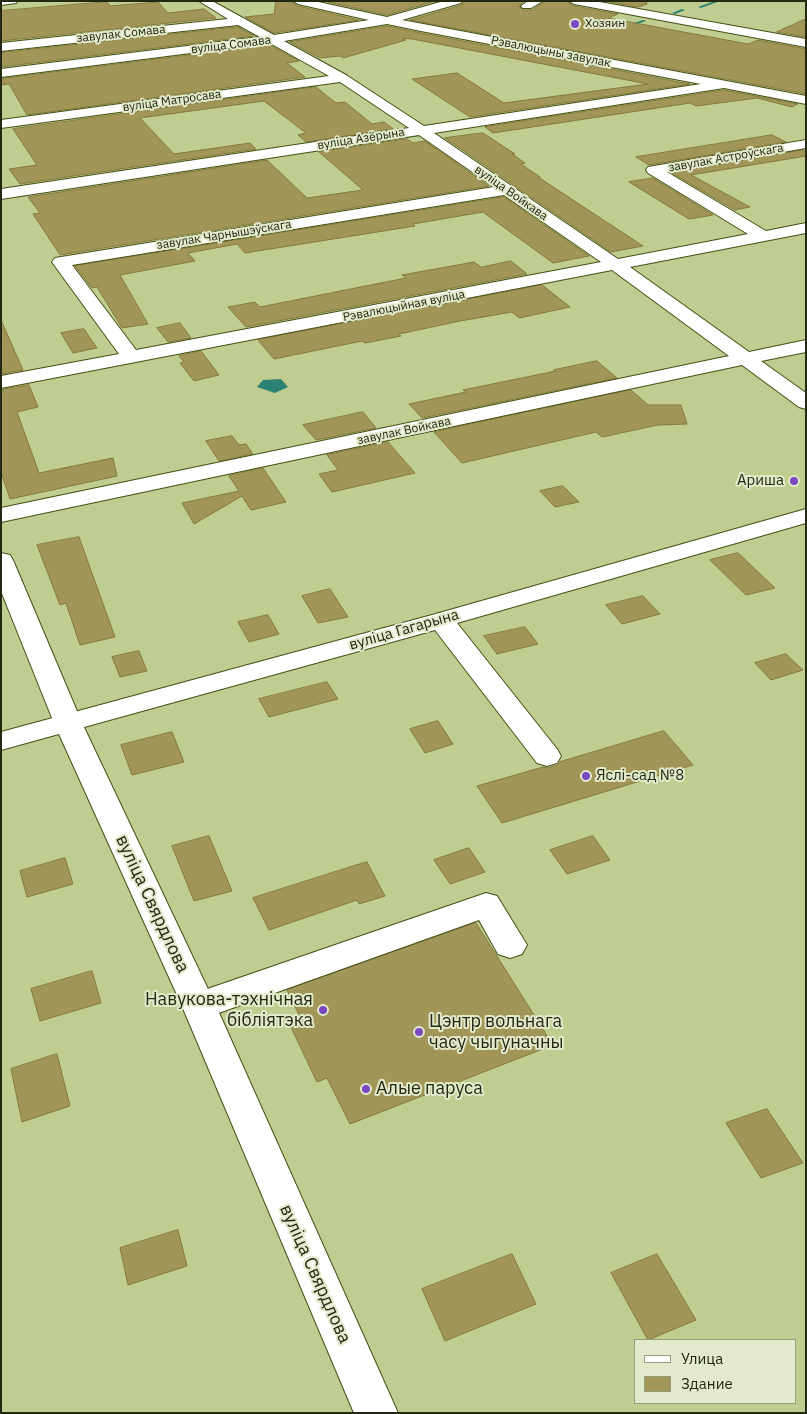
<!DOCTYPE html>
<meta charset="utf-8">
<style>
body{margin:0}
#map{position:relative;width:807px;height:1414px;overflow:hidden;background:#bfcd90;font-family:"IBM Plex Sans",sans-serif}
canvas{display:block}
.frame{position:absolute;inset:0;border:2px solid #232810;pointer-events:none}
.legend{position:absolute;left:634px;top:1339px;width:162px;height:65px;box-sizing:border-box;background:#e2eacb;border:1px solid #969c80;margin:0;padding:6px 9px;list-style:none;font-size:15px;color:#232810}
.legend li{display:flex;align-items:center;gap:10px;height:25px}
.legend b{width:25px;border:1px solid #969c80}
</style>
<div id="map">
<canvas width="807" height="1414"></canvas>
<div class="frame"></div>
<ul class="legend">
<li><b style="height:6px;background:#fff"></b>Улица</li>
<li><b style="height:14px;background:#a19658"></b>Здание</li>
</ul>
</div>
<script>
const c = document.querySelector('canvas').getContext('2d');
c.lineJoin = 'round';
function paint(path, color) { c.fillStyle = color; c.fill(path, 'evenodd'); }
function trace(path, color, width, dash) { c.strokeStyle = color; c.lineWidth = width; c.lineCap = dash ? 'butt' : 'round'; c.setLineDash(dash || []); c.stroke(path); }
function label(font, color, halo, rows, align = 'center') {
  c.font = font + ' "IBM Plex Sans",sans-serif'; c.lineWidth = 4; c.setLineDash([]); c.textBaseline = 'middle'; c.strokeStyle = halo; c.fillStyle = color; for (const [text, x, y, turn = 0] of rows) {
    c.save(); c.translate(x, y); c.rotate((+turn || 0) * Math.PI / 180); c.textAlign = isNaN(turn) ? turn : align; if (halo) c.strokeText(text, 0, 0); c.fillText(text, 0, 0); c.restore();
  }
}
paint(new Path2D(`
 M281,379L288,387L275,393L257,387L263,380Z`), '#2c8273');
paint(new Path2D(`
 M715,1H720L701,8L698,7Z
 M682,9L685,10L675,14L672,13Z
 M643,20L646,21L628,27L625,26Z
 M418,134L419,136L380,142L378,141Z`), '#2c8273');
const building = new Path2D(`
 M276,1H291L298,6L359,20L274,33L245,17L274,14Z
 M324,1H436L387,15Z
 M464,1H524L519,6L523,10H532L545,1H567L574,6L618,14L608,18L748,44L758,40L806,49V94L410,20L462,5Z
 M606,1H646L647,4L638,7Z
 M107,2L110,6L158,2L168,13L204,9L216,18L1,41V11Z
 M806,19V37L777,32Z
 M387,26L421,33L690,84L470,117L412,79L457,73L504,103L648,84L412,39L402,38L406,40L343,58L340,56L320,58L290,42Z
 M238,27L254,36L1,67V53Z
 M270,45L299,61L287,63L305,77L27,115L9,84L1,85V79Z
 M316,87L336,103L345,102L372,124L384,122L393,129L306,142L298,135L306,133L264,101L140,118L174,154L250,143L256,149L20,184L9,169L37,165L13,129Z
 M724,90L798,104L792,107L757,98L696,106L690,103L493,133L485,127Z
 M483,133L515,154H512L525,163L521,164L540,177H538L643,246L611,252L445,138Z
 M772,135L786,142L649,165L636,157Z
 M407,139L413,143L425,141L489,186L60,255L33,214L40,213L28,197L267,160L307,198L363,190L319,152Z
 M803,150L806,152V156L691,175L750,207L735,210L672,173Z
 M653,178L713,215L689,219L629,182Z
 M504,197L589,256L553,263L483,212L413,224L415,226L245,253L237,244L188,253L195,261L120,275L148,324L122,328L97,287L92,288L75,266Z
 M511,261L527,274L246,327L228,307L255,302L260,307L406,278L402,275L474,262L481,267Z
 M542,285L570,307L519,318L512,312L460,321L399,334L401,336L365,343L362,341L274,359L258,340Z
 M1,320L23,370L1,374Z
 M180,323L191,338L168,342L157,328Z
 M84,329L97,348L73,353L61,333Z
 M201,351L219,375L194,381L180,363L184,362L179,356Z
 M597,361L617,378L422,418L409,404L466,392L463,390L556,371L554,370Z
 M29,385L38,407L17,412L39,473L113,458L117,476L10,499L1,472V390Z
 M631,390L648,405H681L687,424L658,425L602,437L596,432L462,463L434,432Z
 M363,412L376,428L316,440L303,425Z
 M232,436L239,445L246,444L253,454L219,461L206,441Z
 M388,442L415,473L332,492L319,474L338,470L327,455Z
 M263,468L286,502L251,510L242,496L194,524L182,503L239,491L229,476Z
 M563,486L579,502L555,507L540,491Z
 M79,537L115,637L80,645L66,603L60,605L37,545Z
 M738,553L775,588L746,595L710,560Z
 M330,589L348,617L318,623L302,596Z
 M643,596L660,614L622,624L606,605Z
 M268,615L279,634L249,642L238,622Z
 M525,627L538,644L497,654L484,636Z
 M139,651L147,671L120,677L112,657Z
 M786,654L803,670L771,680L755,663Z
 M327,682L338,699L269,717L259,699Z
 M438,721L453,744L425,753L410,729Z
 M664,731L693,765L502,823L477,786L543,767L548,768L558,765L560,762Z
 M172,732L184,762L132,775L121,745Z
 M209,836L232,891L194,901L172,846Z
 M593,836L610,860L567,874L550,850Z
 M469,848L485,872L450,884L434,860Z
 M65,858L73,884L27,897L20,871Z
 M367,862L385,896L359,904L357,900L269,930L253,898Z
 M476,923L553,1045L350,1124L327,1078L317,1082L287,1019L299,1015L287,990Z
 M92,971L101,1003L40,1021L31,989Z
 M57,1054L70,1106L22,1122L11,1069Z
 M767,1109L803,1163L761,1178L726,1123Z
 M178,1230L187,1266L128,1285L120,1248Z
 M512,1254L536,1304L445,1341L422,1289Z
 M657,1254L696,1320L648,1340L611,1273Z`);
paint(building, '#a19658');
trace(building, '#85793c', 1);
const minor = new Path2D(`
 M1,1H17L16,3L1,5Z
 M199,1H212L274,35L369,20L298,4L293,1H314L387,17L444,1H462L461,3L402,20L806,96V104L724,88L434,133L618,259L748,234L648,173L646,170L648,167L806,140V148L667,172L766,231L806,223V233L630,267L749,352L806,340V352L761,361L806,393V409L799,407L742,365L1,522V508L729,356L612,270L1,388V376L119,354L52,262L55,258L494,187L419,135L1,199V189L409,128L340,82L1,128V120L329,76L270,43L1,77V69L260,37L238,25L1,51V43L228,19ZM387,24L421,31L701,84L424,126L346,75L284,41ZM504,195L601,262L136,350L72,265Z
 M528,1H543L531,8H523L521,6Z
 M569,1H594L806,39V47L574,4Z
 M806,509V523L457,623L557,749L561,756L557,763L547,766L537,763L435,630L1,750V732L432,615Z
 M486,893L497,896L527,945L522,954L510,958L498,954L479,920L199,1020L187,1016L182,1006L187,996Z`);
const major = new Path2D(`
 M1,553L10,555L13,560L82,723L216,1006L398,1413H354L182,1006L54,723L1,591Z`);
trace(minor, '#455014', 2);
trace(major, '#455014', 2);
paint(minor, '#fff');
paint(major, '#fff');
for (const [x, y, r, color] of [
 [575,24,5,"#7a48bf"],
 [794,481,5,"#7a48bf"],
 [586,776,5,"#7a48bf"],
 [323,1010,5,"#7a48bf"],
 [419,1032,5,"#7a48bf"],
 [366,1089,5,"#7a48bf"]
]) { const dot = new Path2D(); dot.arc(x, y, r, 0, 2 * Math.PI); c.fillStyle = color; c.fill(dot); trace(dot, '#e2eacb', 2); }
label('12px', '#232810', '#e2eacb', [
 ["Хозяин",585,24]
], 'left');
label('12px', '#232810', '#e2eacb', [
 ["завулак Сомава",121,34,-6],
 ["вуліца Сомава",231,45,-7],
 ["Рэвалюцыны завулак",551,52,11],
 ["вуліца Матросава",172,101,-8],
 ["вуліца Азёрына",361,139,-9],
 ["завулак Астроўскага",726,158,-10],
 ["вуліца Войкава",511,193,35],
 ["завулак Чарнышэўскага",224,235,-9],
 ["Рэвалюцыйная вуліца",404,306,-11],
 ["завулак Войкава",404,431,-12]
]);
label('15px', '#232810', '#e2eacb', [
 ["Ариша",784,481],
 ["Яслі-сад №8",596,776,"left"]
], 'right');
label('15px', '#232810', '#e2eacb', [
 ["вуліца Гагарына",404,630,-16]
]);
label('18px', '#232810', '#e2eacb', [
 ["вуліца Свярдлова",152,904,65],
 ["вуліца Свярдлова",315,1274,66]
]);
label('18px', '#232810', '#e2eacb', [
 ["Навукова-тэхнічная",313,1000,"right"],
 ["бібліятэка",313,1021,"right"],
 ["Цэнтр вольнага",429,1022],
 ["часу чыгуначны",429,1043],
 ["Алые паруса",376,1089]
], 'left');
</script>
